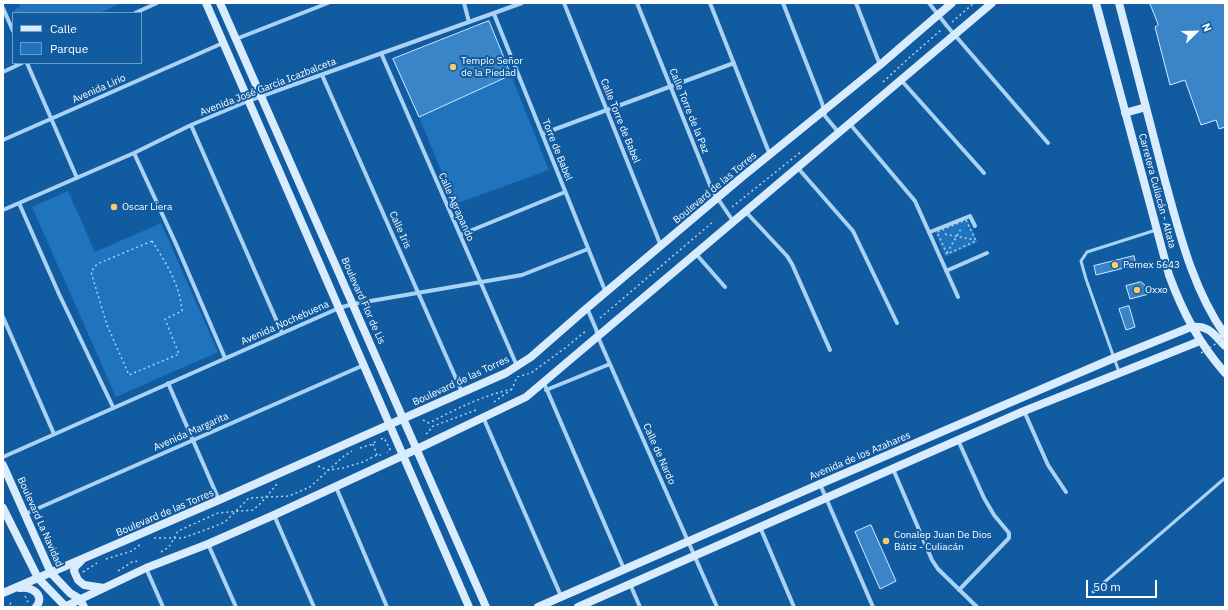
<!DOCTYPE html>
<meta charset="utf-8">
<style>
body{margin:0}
#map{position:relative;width:1228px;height:610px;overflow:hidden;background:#115ba0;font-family:"IBM Plex Sans",sans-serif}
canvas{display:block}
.frame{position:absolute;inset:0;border:4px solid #fff;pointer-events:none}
.legend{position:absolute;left:12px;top:12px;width:130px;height:52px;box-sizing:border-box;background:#115ba0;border:1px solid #709dc6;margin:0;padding:5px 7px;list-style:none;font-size:12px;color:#fff}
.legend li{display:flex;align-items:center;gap:8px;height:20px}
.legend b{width:20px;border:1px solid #709dc6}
.north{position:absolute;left:1176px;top:12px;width:40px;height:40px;-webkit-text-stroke:3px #115ba0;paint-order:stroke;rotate:67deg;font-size:11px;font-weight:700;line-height:16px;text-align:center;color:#fff}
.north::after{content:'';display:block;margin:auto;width:14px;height:18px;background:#fff;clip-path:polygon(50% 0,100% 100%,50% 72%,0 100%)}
.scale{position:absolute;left:1086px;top:580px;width:71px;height:18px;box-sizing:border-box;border:2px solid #fff;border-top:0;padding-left:5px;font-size:12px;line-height:14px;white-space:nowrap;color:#fff;-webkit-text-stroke:3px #115ba0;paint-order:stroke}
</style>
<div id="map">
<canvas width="1228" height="610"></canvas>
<div class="frame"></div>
<ul class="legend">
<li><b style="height:5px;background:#d9ecfe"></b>Calle</li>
<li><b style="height:11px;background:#2074bd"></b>Parque</li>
</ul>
<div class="north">N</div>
<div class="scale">50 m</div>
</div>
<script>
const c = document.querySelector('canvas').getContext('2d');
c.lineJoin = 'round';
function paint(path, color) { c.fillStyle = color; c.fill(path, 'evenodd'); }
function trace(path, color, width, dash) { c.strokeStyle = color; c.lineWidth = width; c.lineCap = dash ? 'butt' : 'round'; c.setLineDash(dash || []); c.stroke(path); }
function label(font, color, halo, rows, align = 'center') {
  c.font = font + ' "IBM Plex Sans",sans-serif'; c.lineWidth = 4; c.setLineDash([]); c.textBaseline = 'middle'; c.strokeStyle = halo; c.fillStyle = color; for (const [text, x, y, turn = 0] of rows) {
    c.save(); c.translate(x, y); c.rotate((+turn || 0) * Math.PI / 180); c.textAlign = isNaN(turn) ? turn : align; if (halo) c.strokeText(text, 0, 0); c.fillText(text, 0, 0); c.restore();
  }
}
paint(new Path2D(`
 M19,3H122L99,13H15L14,10L20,7Z
 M511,75L549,170L455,204L419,117Z
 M68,191L95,252L161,223L218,352L116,397L32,207Z
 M967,218L978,242L945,257L935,232Z`), '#2074bd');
const building = new Path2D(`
 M1150,3H1225V127L1219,129L1216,120L1201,125L1185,80L1170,85L1155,27L1158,25Z
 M489,21L511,75L419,117L393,59Z
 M1134,256L1136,265L1096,275L1094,266Z
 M1141,282L1146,286L1149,294L1130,299L1126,286Z
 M1129,306L1135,327L1126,330L1119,309Z
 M871,525L896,581L880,589L855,532Z`);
paint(building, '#3a85c7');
trace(building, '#d2eafe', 1);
trace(new Path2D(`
 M952,22L974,3
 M883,82L909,58L941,30
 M732,207L802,151
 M966,220L976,241L947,254L937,232Z
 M945,234L975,240
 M152,241C166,263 180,285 182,311L165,319L179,354L129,375L107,325L91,272L97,264Z
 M947,253L962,227
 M600,318L714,221
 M494,402L512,389
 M423,420L429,423C456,409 482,396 512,389L517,377L531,373L565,348L586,331
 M426,434L429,432L431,427L476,410
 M381,439L384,438L390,449L387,453
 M373,444L377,455
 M360,448L373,444L376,441
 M318,466L328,470L343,468L363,462L377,455H381
 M154,538H183L205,530L225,522L249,498L289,496L310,487L344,456L352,451
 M161,552L169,547L178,531L218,513L253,510L261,503L277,484
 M106,559L132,551L142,543
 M118,571L132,562L140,561
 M83,572L97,563
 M25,596L29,604
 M7,607L11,605L9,600`), '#a9d2f5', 1.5, [2, 3]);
trace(new Path2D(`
 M1119,372L1086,279L1081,261L1087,252L1156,230
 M1093,592L1225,478`), '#a9d2f5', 3);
trace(new Path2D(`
 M464,3L469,22
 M564,3L661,246
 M637,3L712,190L733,221
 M710,3L770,155
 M783,3L822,103L825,116L839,133
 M856,3L880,65
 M929,3L947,26L1048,143
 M3,8L13,31
 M135,13L157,3
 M494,14L606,293
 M236,39L328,3
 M381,53L517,366
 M27,63L77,178
 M3,72L22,63
 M322,75L462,392
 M901,80L984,173
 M850,124L915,201L958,297
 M191,125L282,333
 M542,134L734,63
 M3,140L223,43
 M134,153L176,244L225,358
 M797,167L853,231L897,323
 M19,203L59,294L113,407
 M3,210L134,153L191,125L248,101L522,3
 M745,211L787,256L792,264L830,350
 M930,232L970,216L975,226
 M460,235L565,192
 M696,254L725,287
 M946,271L987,253
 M587,308L596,329L598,337L717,607
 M3,317L54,434
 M168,383L219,500
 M544,383L624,569
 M546,390L610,364
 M1024,411L1048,465L1066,492
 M483,417L561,596
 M958,440L984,498L994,515L1009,533V538L959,590
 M3,457L339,308L353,304L522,275L588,249
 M893,469L932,560L938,569L977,607
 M820,484L873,607
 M336,487L387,607
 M25,514L364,365
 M274,515L314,607
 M760,527L794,607
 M208,544L236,607
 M146,568L163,607
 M630,584L640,607`), '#a9d2f5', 4);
trace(new Path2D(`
 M206,3L469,607
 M220,3L486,607
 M1096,3L1169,275C1183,313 1199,343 1225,373
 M1119,3C1134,61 1149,119 1164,177C1179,231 1192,288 1225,335
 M1125,113L1146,107
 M3,465L51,573L70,593L80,599L84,607
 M3,508L38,578L65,606
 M81,561L75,567L74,571L78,580L84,585L104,588
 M20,588C31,586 46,595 36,607
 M3,593L219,500L506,373L531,357L587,308L742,177L880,65L952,3
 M64,607L146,568L208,544L274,515L417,449L526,397L992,3
 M538,607L820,484L1114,358L1191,327C1210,325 1214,335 1225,346
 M578,607L1024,411L1200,341`), '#d9ecfe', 8);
trace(new Path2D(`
 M1201,353L1225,338`), '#a9d2f5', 1.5, [2, 3]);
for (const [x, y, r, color] of [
 [453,67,4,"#ffc86d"],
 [114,207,4,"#ffc86d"],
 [1115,265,4,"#ffc86d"],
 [1137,290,4,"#ffc86d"],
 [886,541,4,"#ffc86d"]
]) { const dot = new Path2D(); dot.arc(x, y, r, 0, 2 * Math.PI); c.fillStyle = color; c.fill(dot); trace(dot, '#115ba0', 1.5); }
label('10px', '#fff', '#115ba0', [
 ["Templo Señor",461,61],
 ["de la Piedad",461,73],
 ["Oscar Liera",122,207],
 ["Pemex 5643",1123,265],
 ["Oxxo",1145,290],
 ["Conalep Juan De Dios",894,535],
 ["Bátiz - Culiacán",894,547]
], 'left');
label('10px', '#fff', '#115ba0', [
 ["Avenida José García Icazbalceta",268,87,-21],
 ["Avenida Lirio",99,89,-24],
 ["Calle Torre de la Paz",689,111,68],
 ["Calle Torre de Babel",620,121,68],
 ["Torre de Babel",557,150,68],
 ["Boulevard de las Torres",715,188,-40],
 ["Carretera Culiacán - Altata",1157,191,75],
 ["Calle Agrapando",456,207,66],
 ["Calle Iris",400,230,66],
 ["Boulevard Flor de Lis",363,301,66],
 ["Avenida Nochebuena",285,323,-24],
 ["Boulevard de las Torres",461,381,-25],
 ["Avenida Margarita",191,432,-24],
 ["Calle de Nardo",659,454,66],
 ["Avenida de los Azahares",860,456,-23],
 ["Boulevard de las Torres",165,513,-23],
 ["Boulevard La Navidad",40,522,66]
]);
</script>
